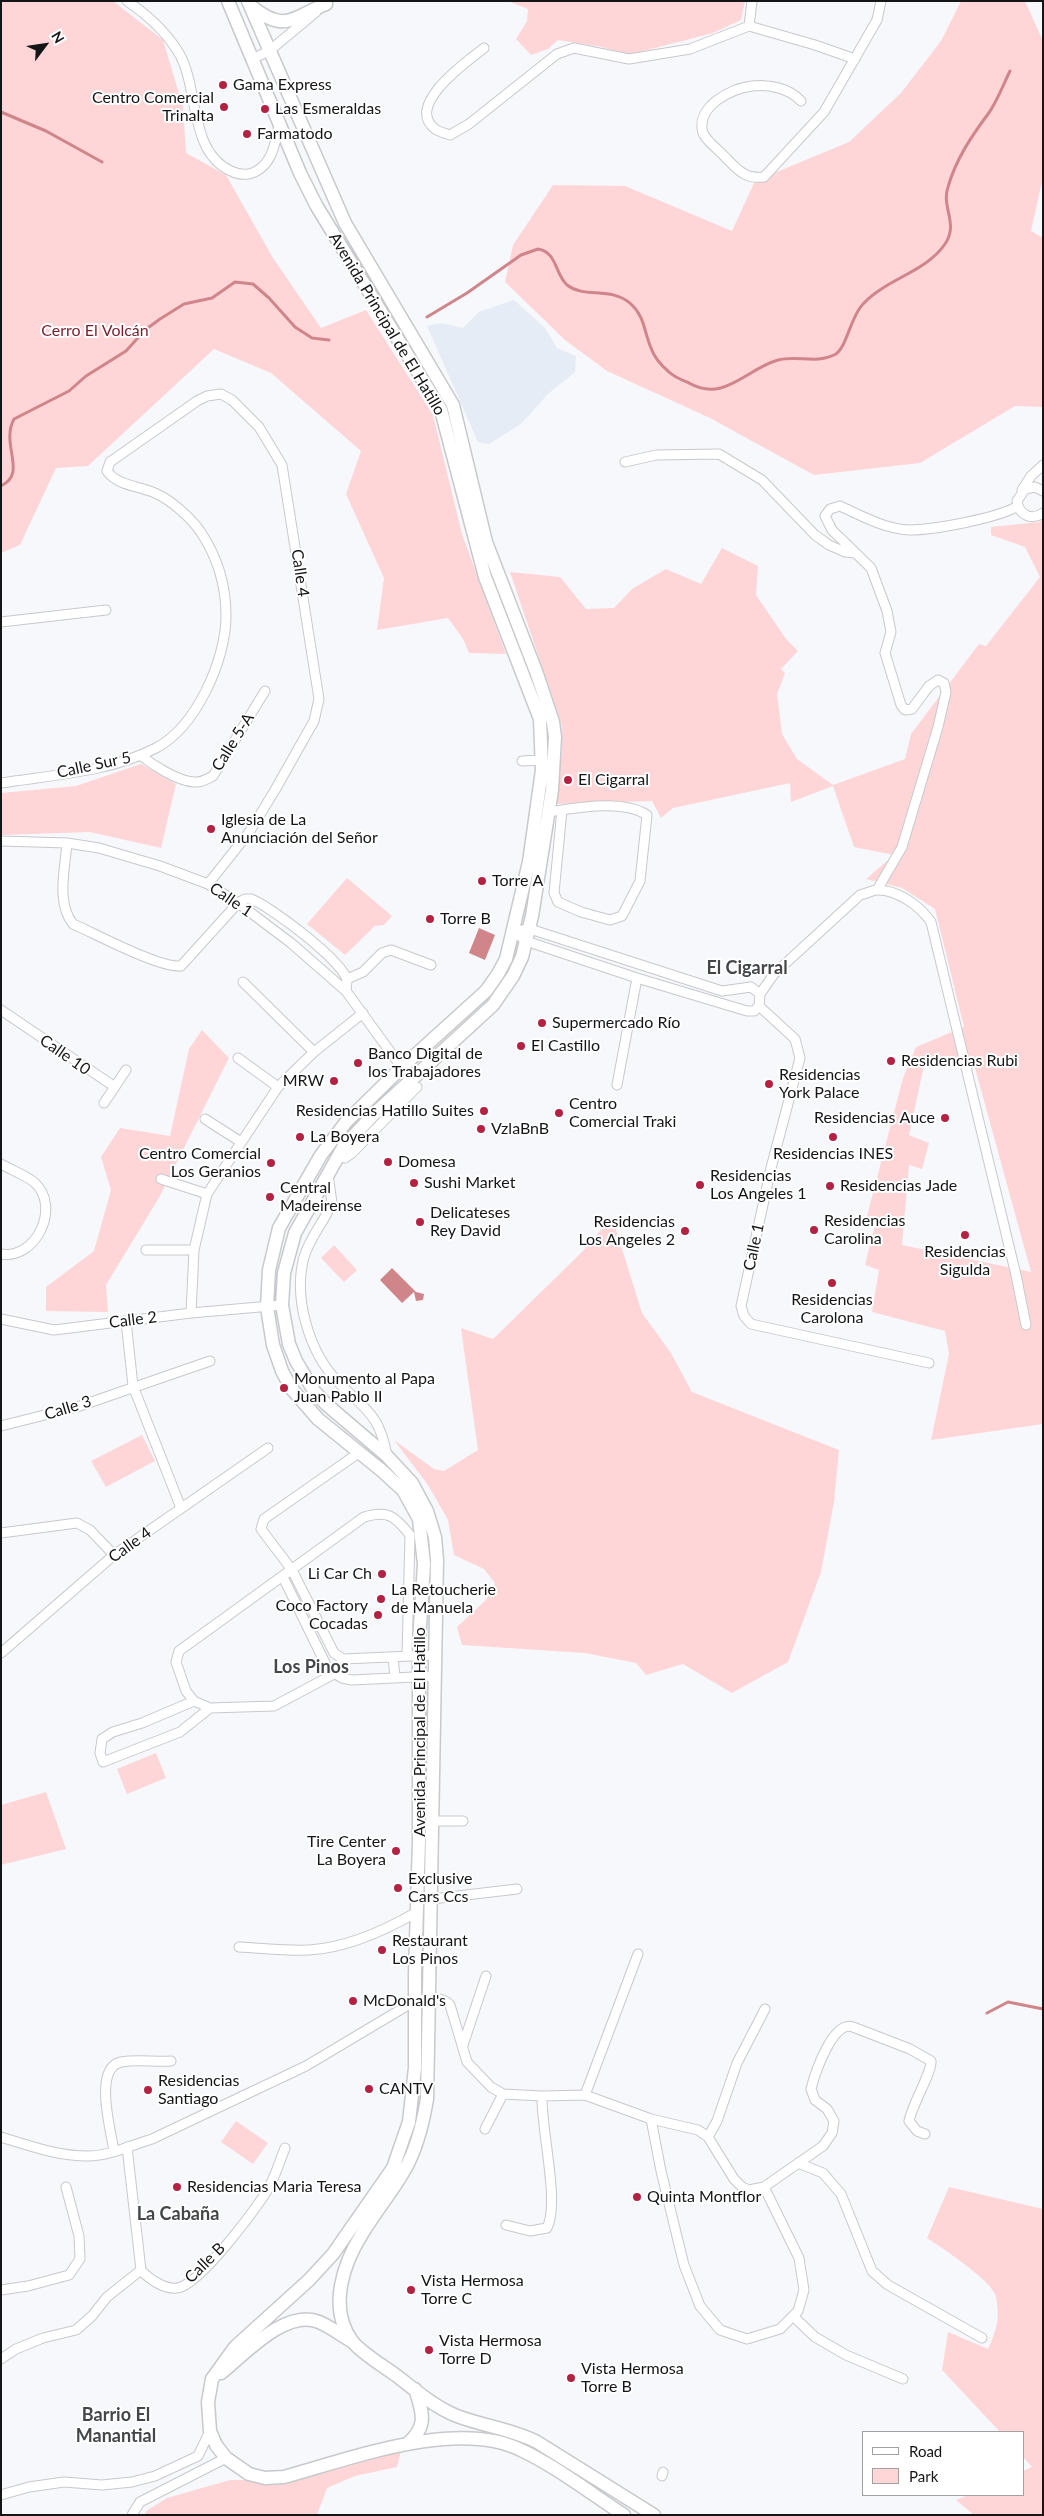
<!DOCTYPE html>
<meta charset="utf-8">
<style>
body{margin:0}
#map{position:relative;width:1044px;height:2516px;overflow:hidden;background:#f6f8fb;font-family:Lato,sans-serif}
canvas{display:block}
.frame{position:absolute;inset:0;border:2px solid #141516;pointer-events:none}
.legend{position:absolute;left:862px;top:2431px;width:162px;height:65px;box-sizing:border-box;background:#fff;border:1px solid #a1a1a2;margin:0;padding:6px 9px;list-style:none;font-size:15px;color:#141516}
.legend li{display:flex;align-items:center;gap:10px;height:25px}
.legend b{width:25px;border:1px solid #a1a1a2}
.north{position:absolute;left:20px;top:20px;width:50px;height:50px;-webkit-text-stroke:4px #fff;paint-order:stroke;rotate:59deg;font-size:14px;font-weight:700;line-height:20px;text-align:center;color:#141516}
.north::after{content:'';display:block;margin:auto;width:18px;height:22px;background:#141516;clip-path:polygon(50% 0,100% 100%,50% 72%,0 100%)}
</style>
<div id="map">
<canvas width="1044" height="2516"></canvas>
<div class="frame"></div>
<ul class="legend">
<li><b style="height:6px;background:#fff"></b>Road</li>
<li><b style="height:14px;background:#fed6d8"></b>Park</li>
</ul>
<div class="north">N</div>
</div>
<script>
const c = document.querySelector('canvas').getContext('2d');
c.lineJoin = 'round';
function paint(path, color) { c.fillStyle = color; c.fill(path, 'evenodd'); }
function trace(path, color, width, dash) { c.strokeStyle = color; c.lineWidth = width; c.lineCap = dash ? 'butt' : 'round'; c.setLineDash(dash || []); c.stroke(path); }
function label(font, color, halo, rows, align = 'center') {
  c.font = font + ' Lato,sans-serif'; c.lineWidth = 4; c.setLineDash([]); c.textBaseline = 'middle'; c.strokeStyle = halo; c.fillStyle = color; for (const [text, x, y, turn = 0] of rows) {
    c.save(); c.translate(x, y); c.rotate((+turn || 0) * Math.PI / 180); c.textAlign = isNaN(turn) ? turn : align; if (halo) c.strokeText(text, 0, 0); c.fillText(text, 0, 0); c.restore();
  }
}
paint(new Path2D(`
 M514,300L545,328L557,348L576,356L575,372L548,394L521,424L489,444L478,442L427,326L441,323L463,328L479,312Z`), '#e5ecf5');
paint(new Path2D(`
 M1,1H113L163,40L183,107L186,153L226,175L273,258L321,328L366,310L433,415L462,534L506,654L469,653L463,639L448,618L377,630L384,578L346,494L361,451L271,373L214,349L88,466L56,468L20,545L1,553Z
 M508,1H745L741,20L713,33L628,55L602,47L558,40L548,49L531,55L516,39L527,21L528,9Z
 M961,1H1025L1043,41V177L1031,231L1043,238V407L1015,406L920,463L814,475L710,418L607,371L565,340L505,282L513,245L553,185L625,186L732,231L755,181L849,142L901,93L941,41Z
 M1043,519V1424L931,1440L949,1354L945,1331L872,1312L879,1270L865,1265L875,1225L866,1220L903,1078L916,1047L964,1027L935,909L902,888L866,879L894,855L854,847L833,786L791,802L790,783L673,808L661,818L652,801L556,804L562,750V726L510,572L560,577L586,609L614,608L632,589L666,569L701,584L722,548L758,566L756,595L786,639L798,651L781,669L785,673L777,694L782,734L797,759L833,785L905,759L911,734L979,644L986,646L1040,577L1025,547L991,535V527L1039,522ZM925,1061L975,1068L1031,1272L902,1245L909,1165L922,1169L929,1143L909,1135Z
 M141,764L176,784L161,848L90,832L1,835V793L76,786Z
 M347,878L392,916L384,925L375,926L345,955L307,924Z
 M202,1030L229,1058L160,1196L106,1285L108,1312L46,1311V1287L94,1251L111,1190L101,1157L120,1128L170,1136L189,1049Z
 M612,1217L642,1313L671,1353L692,1392L839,1450L834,1502L821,1572L788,1662L732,1693L683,1664L646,1675L636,1663L585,1653L462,1645L457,1627L486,1600L495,1583L484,1569L454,1555L448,1520L428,1485L394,1440L434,1469L444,1471L478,1450L461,1328L493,1339L582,1252Z
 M334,1245L357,1270L344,1282L321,1258Z
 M142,1435L155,1461L106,1487L91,1461Z
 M156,1753L166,1778L127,1794L117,1769Z
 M46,1792L66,1849L1,1865V1805Z
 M236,2121L268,2143L253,2164L221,2142Z
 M949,2187L1043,2209V2515H974L956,2500L968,2495H1023V2471L1032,2467L1023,2457V2432H1000L942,2370L948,2332L988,2349C997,2330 1000,2317 996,2297C994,2282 941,2247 927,2238Z
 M401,2451L397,2467L355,2476L327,2488L317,2515H145L146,2511L167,2498L230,2480H248L277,2485Z`), '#fed6d8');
paint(new Path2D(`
 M479,928L495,935L485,960L469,953Z
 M392,1268L416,1292L424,1294L423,1300L416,1301L414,1292L402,1303L380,1280Z`), '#d0858b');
trace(new Path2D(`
 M1,112L46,131L102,162
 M427,317L467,293L521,255L538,249C557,252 555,274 567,285C585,299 611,286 631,304C645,317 644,332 651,348C654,357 662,366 669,372C674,377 682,380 689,383C724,403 746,369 778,360C797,355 816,364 834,355C847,349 850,317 863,304C886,279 926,272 945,244C959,224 941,207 948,187C956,159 971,137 988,114C997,102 1003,85 1010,71
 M1,486C28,473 0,445 14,419L69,391L86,376L126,351L145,330L160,319L184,304L212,298L235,282L253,284L269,298L295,327L312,338L329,340
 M987,2013L1008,2002L1043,2009`), '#d0858b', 3);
const minor = new Path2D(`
 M127,1C149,16 167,32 180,55C199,90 189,152 231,171C237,174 242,175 249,174C272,168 275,144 279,125
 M749,26L752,1
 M484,48C468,61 404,105 435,129C439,132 445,133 450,135L469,124L557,54L574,48L629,59L690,49L749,26L815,45L855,59
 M252,59L269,51L316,12
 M801,101C789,88 769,84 752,86C731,88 695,107 703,133C706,141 720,151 726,158C739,171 745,179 764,177L824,112L877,20L881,1
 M625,462L656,455L719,454L762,480L815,535L829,545L845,552L855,553
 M1022,490L1031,476L1043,465
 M1043,491L1035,487L1025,489L1017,501C1019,515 1031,521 1043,513
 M1,622L106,610
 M140,755C153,765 177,781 194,782C201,783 207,779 213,776L265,691
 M522,761L542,760
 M1,783C52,775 110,772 156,748C196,727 226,660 226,616C226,585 217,556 200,531C190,517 172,501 157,494C141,486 117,486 107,471L110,462L197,401L207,396L221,394L232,400L259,427L282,465L319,699L314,721L275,790L250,831L208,884
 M548,812C577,808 622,799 647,815L640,881L622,916L610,920L581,912L558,902L554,893L562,810
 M1,841L67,843L99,848L160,866L208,884L238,903L291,943L346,991L410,1079
 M67,843C65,869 56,903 73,924C96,934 159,968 181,966L238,903L245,899H251C270,906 343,961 347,980C347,983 346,988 346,991
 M877,890L902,847L938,727L946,692L944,683L938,680L929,686L912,709L905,710L901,705L885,653L891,632L887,611L871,568L832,530L825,516L830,509L840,506C862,516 885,529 909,530C934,530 998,518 1018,506
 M530,929L722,991L751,987L760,994L759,1006L754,1011H747L637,978L526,941L513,931Z
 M347,979L363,972L382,953L391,950L431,965
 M243,982L314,1052
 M760,994L774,974L860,895C865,894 871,891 876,890C897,889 920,906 931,922L1016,1275L1026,1325
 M759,1006L795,1039L800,1058L771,1168L741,1306L744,1316L751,1324L929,1363
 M1,1010L115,1087
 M238,1058L278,1087
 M617,1085L637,978
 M104,1103L126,1070
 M205,1119L241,1142
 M338,1156L345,1158L352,1153L417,1087
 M1,1164C11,1170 26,1175 35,1183C61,1207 36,1260 1,1254
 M328,1174L332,1203C324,1222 310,1237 304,1257C293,1298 309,1352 338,1382C366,1410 380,1415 387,1456
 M161,1179L207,1194
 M146,1250H194
 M191,1313L194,1250L207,1194L278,1087L314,1052L363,1013
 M1,1319L54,1330L191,1313L282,1305
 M126,1321L133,1386L181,1508
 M1,1426L77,1407L210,1361
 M360,1452L264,1519L261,1529L292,1570L334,1653L343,1659L435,1655
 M1,1533L77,1523L90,1530L114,1555
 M283,1577L328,1669L342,1678L352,1680L435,1676
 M1,1653L114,1555L268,1448
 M393,1657L395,1677
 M343,1659L334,1674L274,1706L210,1708L194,1701L186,1691L176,1662L179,1651L364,1517C388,1510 395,1516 410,1535L407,1655
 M194,1701L142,1723L113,1732L102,1739L100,1753L103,1762L180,1732L210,1708
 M433,1821H463
 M432,1899L517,1889
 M239,1947C262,1948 286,1951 309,1950C347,1948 384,1931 417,1912
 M463,2045L486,1976
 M585,2095L638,1954
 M651,2119L661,2171L684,2265L700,2306L720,2330L747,2339L780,2329L798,2311L804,2290L799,2258L764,2187
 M485,2129L503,2094
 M1,2137C30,2146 58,2156 88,2156C109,2156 132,2145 152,2139L306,2066L415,2001C427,1999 441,1995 450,2005L467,2062L491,2087L503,2094L542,2096L585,2095L651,2119L698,2130L708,2137L734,2179L742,2187L749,2190L764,2187L823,2146L832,2133L834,2121L827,2109L815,2100L811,2089C815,2073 833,2020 853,2027L910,2049L931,2061C932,2072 912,2105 909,2121L917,2131L925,2134
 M708,2137L717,2121L737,2063L765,2009
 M127,2147L141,2270C149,2279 167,2292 181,2287C203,2279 251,2215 265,2194C274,2181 279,2163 285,2148
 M114,2151C111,2131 93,2068 121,2062C136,2059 155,2062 171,2061
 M798,2163L823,2173L841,2194L872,2271L888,2285L982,2338
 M506,2225L530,2231L547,2228C560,2203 541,2129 542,2096
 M1,2290L28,2286L69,2275L80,2259L79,2236L66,2187
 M793,2316L815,2337L846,2355L903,2379
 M1,2359L16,2349L43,2338L76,2330L92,2316L107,2297L141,2270
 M662,2476L663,2472
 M1,2495L29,2487L64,2482L102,2485L132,2482L155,2476L198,2456L210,2431
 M132,2515L140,2502L226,2458`);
const secondary = new Path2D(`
 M228,1L300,173L316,205L441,410L485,577L540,719L542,770L529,862L506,959L498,974L486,991L401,1068L346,1122L321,1155L279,1228L269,1270L267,1307L273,1345L282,1371L291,1388L318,1419L381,1470L403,1490L419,1519L424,1564L419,1642V1840L415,1974V2068L409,2122L393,2168L333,2254L309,2280L235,2347L212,2379L208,2402L210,2431L216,2445L226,2458L249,2474L265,2478L284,2477C350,2459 457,2418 521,2450C557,2467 590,2493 624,2515
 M248,1L345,223L453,405L486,542L537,674L553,722L555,737L552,790L532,916L522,957L513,976L493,1005L373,1115L344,1146L295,1233L284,1273L282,1305L289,1344L296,1361L314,1391L326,1404L387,1456L412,1483L427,1511L435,1537L437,1560L427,2099C423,2123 417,2149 404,2171C392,2192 375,2212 362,2234C343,2264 328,2308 352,2341C361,2353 385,2367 397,2376C415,2390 436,2408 457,2416C483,2426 512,2429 537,2442L654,2515
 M252,7C285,33 292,18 326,4
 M221,2373C245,2354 286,2308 319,2322C331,2327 342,2336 353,2342
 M407,2444C428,2427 423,2413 415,2389`);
trace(minor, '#c7c9cc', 11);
trace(secondary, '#c7c9cc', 15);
trace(minor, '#fff', 9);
trace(secondary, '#fff', 12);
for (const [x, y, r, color] of [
 [223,85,5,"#b42243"],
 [224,107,5,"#b42243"],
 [265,109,5,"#b42243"],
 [247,134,5,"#b42243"],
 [568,780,5,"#b42243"],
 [211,829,5,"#b42243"],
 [482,881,5,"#b42243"],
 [430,919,5,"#b42243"],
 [542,1023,5,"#b42243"],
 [521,1046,5,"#b42243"],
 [891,1061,5,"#b42243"],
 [358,1063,5,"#b42243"],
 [334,1081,5,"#b42243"],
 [769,1084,5,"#b42243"],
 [484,1111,5,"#b42243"],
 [559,1113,5,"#b42243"],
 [945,1118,5,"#b42243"],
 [481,1129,5,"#b42243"],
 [300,1137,5,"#b42243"],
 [833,1137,5,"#b42243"],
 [388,1162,5,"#b42243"],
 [271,1163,5,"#b42243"],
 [414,1183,5,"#b42243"],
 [700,1185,5,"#b42243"],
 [830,1186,5,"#b42243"],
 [270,1197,5,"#b42243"],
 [420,1222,5,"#b42243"],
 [814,1230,5,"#b42243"],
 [685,1231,5,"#b42243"],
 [965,1235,5,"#b42243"],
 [832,1283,5,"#b42243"],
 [284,1388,5,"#b42243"],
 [382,1574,5,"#b42243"],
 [381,1599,5,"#b42243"],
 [378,1615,5,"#b42243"],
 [396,1851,5,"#b42243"],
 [398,1888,5,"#b42243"],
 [382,1950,5,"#b42243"],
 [353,2001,5,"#b42243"],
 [369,2089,5,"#b42243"],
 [148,2090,5,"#b42243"],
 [177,2187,5,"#b42243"],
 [637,2197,5,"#b42243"],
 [411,2290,5,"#b42243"],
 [429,2350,5,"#b42243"],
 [571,2378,5,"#b42243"]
]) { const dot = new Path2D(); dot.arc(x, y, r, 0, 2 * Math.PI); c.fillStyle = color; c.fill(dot); trace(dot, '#fff', 2); }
label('16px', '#141516', '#fff', [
 ["Gama Express",233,85],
 ["Centro Comercial",214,98,"right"],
 ["Trinalta",214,116,"right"],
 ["Las Esmeraldas",275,109],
 ["Farmatodo",257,134],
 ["El Cigarral",578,780],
 ["Iglesia de La",221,820],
 ["Anunciación del Señor",221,838],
 ["Torre A",492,881],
 ["Torre B",440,919],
 ["Supermercado Río",552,1023],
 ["El Castillo",531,1046],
 ["Banco Digital de",368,1054],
 ["los Trabajadores",368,1072],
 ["Residencias Rubi",901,1061],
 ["Residencias",779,1075],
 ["York Palace",779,1093],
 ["MRW",324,1081,"right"],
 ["Centro",569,1104],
 ["Comercial Traki",569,1122],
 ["Residencias Hatillo Suites",474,1111,"right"],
 ["Residencias Auce",935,1118,"right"],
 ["VzlaBnB",491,1129],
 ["La Boyera",310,1137],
 ["Centro Comercial",261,1154,"right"],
 ["Los Geranios",261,1172,"right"],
 ["Residencias INES",833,1154,"center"],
 ["Domesa",398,1162],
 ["Residencias",710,1176],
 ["Los Angeles 1",710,1194],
 ["Sushi Market",424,1183],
 ["Residencias Jade",840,1186],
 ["Central",280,1188],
 ["Madeirense",280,1206],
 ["Delicateses",430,1213],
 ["Rey David",430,1231],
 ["Residencias",824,1221],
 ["Carolina",824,1239],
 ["Residencias",675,1222,"right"],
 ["Los Angeles 2",675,1240,"right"],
 ["Residencias",965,1252,"center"],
 ["Sigulda",965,1270,"center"],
 ["Residencias",832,1300,"center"],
 ["Carolona",832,1318,"center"],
 ["Monumento al Papa",294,1379],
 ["Juan Pablo II",294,1397],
 ["Li Car Ch",372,1574,"right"],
 ["La Retoucherie",391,1590],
 ["de Manuela",391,1608],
 ["Coco Factory",368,1606,"right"],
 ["Cocadas",368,1624,"right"],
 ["Tire Center",386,1842,"right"],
 ["La Boyera",386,1860,"right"],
 ["Exclusive",408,1879],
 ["Cars Ccs",408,1897],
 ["Restaurant",392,1941],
 ["Los Pinos",392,1959],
 ["McDonald's",363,2001],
 ["Residencias",158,2081],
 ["Santiago",158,2099],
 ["CANTV",379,2089],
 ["Residencias Maria Teresa",187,2187],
 ["Quinta Montflor",647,2197],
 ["Vista Hermosa",421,2281],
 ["Torre C",421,2299],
 ["Vista Hermosa",439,2341],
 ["Torre D",439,2359],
 ["Vista Hermosa",581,2369],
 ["Torre B",581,2387]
], 'left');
label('16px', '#141516', '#fff', [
 ["Avenida Principal de El Hatillo",387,324,59],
 ["Calle 4",300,573,82],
 ["Calle 5-A",233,742,-58],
 ["Calle Sur 5",94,765,-12],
 ["Calle 1",231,900,34],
 ["Calle 10",65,1055,35],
 ["Calle 1",754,1247,-78],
 ["Calle 2",133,1320,-7],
 ["Calle 3",68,1408,-17],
 ["Calle 4",130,1545,-36],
 ["Avenida Principal de El Hatillo",420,1732,-90],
 ["Calle B",205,2263,-45]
]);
label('16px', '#771e2e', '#fff', [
 ["Cerro El Volcán",95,331]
]);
label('bold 18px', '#444648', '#fff', [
 ["El Cigarral",747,968],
 ["Los Pinos",311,1667],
 ["La Cabaña",178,2214],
 ["Barrio El",116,2415],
 ["Manantial",116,2436]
]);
</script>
